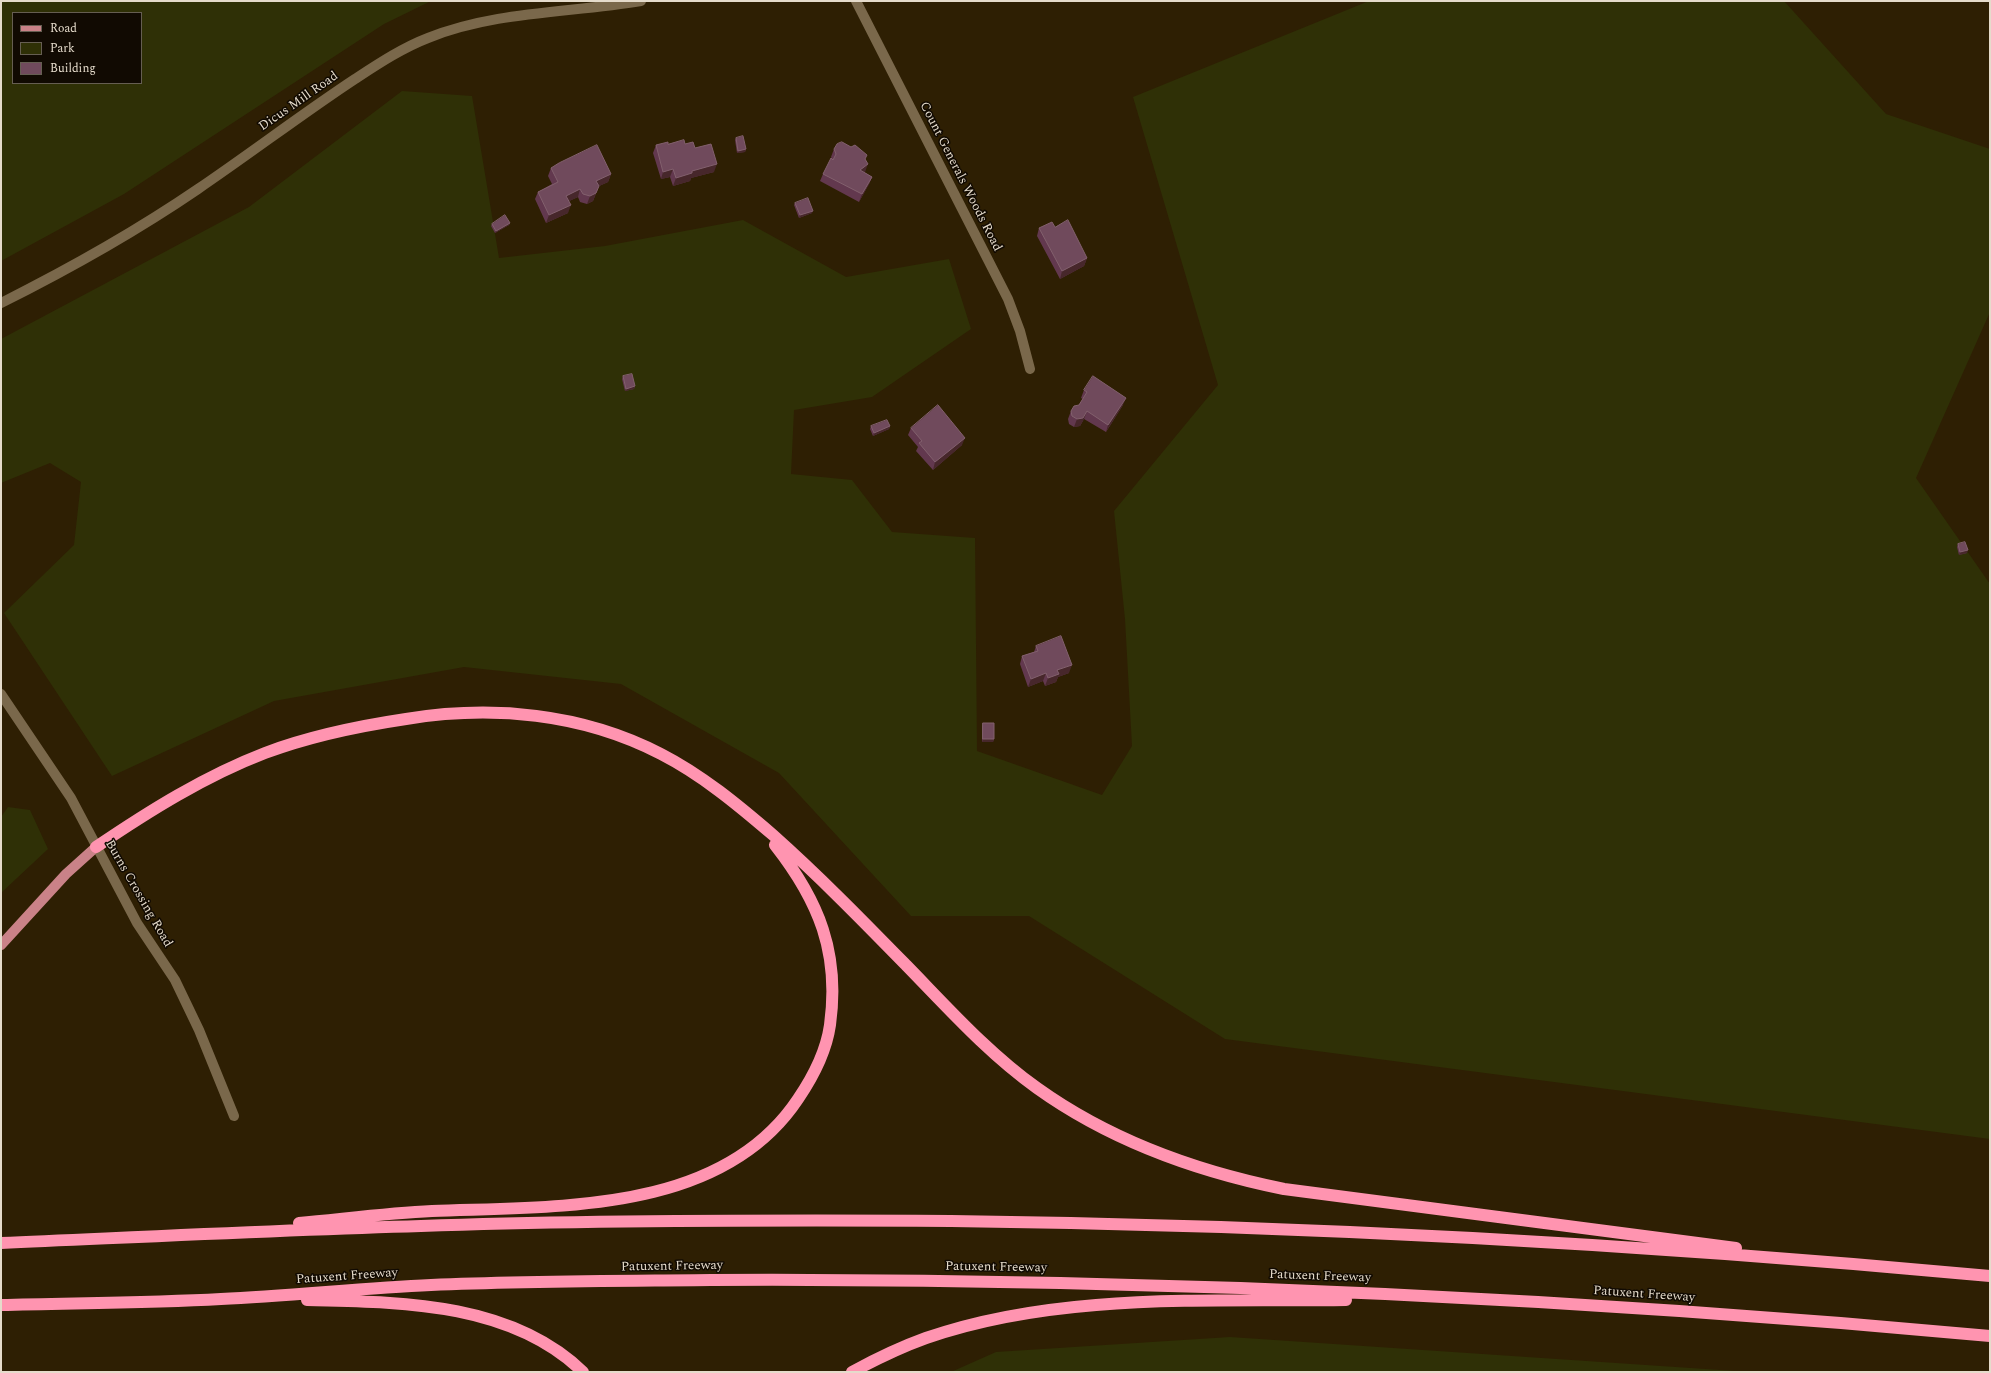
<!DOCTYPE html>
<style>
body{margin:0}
#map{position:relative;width:1991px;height:1373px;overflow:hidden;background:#2e1f03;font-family:Spectral,serif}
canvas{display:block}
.frame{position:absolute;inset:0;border:2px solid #e5dbcb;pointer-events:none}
.legend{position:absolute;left:12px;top:12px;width:130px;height:72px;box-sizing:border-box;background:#110a02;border:1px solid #665e52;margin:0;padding:5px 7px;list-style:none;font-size:12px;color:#e5dbcb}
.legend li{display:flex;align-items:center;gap:8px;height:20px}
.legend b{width:20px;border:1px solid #665e52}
</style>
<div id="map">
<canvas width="1991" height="1373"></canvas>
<div class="frame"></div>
<ul class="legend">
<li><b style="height:5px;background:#ca8288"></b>Road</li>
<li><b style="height:11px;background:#2f3006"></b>Park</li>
<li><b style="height:11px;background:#704a5c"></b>Building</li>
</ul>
</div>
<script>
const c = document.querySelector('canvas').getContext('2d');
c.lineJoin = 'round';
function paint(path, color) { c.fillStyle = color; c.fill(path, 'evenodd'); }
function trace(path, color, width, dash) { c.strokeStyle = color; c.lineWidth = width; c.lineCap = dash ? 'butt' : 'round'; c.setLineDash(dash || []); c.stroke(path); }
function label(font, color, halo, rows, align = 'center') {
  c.font = font + ' Spectral,serif'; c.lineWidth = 3; c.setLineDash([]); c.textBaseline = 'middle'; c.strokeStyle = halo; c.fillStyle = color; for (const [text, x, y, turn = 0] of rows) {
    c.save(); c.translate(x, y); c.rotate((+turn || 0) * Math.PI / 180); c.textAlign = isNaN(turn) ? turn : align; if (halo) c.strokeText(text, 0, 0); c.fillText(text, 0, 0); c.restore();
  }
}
paint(new Path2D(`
 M1,1H431L384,24L124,194L1,261ZM13,13H141V83H13Z
 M1369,1H1784L1886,114L1990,149V312L1916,478L1990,584V1139L1225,1039L1029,916H911L779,773L621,684L464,667L274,701L112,776L4,613L74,545L81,482L50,463L1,483V339L249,207L402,91L472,96L499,258L605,246L743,220L846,277L949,259L971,329L872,397L794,410L791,474L852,480L892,532L975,538L977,751L1102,795L1132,746L1125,619L1114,511L1218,385L1133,97Z
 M8,807L30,810L48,849L1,893V817Z
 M1230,1337L1750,1372H951L996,1352Z`), '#2f3006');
trace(new Path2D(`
 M856,1L1008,299L1020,331L1030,369
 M1,303C69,269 135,232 198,189C251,153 302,114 355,79C378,64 402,48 428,38C495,11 570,13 641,1
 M1,694L71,798L137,923L175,980L199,1030L234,1116`), '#7a684b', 10);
trace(new Path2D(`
 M1,945L66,874L96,847`), '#ca8288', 10);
trace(new Path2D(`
 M96,847C149,811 205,776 265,753C310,736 359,726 406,719C492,705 582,713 661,754C702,775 738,805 773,835C820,877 862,920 906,965C948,1008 988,1053 1037,1088C1111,1141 1195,1171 1284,1189L1736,1248
 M299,1223C343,1219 388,1213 432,1211C555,1206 721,1215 798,1099C813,1077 826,1053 830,1025C840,953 819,901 775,845
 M1,1243C141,1237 281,1230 421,1226C597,1220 775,1220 951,1221C1297,1225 1646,1244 1990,1276
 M307,1300C400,1302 511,1302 583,1372
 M1,1305C74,1303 148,1303 221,1299C291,1296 361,1288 431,1285C524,1281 618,1281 711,1280C1138,1278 1565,1297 1990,1336
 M852,1372C876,1359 901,1347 926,1338C1058,1292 1208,1302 1346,1300`), '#ff94b0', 12);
paint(new Path2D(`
 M736,138L746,149L745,152L737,153L735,140Z
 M668,144H685L695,148L714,172L691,178L690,181L673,186L670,177L661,179L653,153L656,145Z
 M834,149L866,160L865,172H864L872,177L869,184L859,202L820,181L823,174L832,159L831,157Z
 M551,168L611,174L608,182L599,186L593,201L587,204L580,202L578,197L569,201L568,213L546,223L535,199L538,192L552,184L548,176Z
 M795,203L812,213L799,218L794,205Z
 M510,223L509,225L495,233L491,226L492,224Z
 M1055,227L1087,258L1084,266L1060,279L1037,236L1039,228Z
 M623,376L635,386L634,389L625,391L622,379Z
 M1084,390L1123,405L1106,432L1084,419L1080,426L1074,427L1069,424L1068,419L1071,411L1079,405L1083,399L1081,398Z
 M871,426H890L889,429L873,436L870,429Z
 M911,428L962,445L933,470L916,451L918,447L908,435Z
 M1958,544L1967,553L1959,555L1957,547Z
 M1036,646L1069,673L1058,677L1056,682L1045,686L1043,681L1028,687L1020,664L1022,656L1034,652Z
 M983,723L994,739L993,742H982V726Z`), '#62384e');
paint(new Path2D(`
 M1888,1H1927V2H1888Z
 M746,149L745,152L737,153L738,151Z
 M717,164L714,172L691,178L690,181L673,186L676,178L692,171Z
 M868,164L865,172L857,178L860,170Z
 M673,169L670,177L661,179L663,172Z
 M611,174L608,182L593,189L596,181Z
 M872,177L869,184L859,202L862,194Z
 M580,189L578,197L563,204L566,196Z
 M596,193L593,201L587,204L590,196Z
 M571,205L568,213L546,223L549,215Z
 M813,211L812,213L799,218L800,215Z
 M510,223L509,225L495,233L496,231Z
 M1087,258L1084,266L1060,279L1062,271Z
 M635,386L634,389L625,391L626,389Z
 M1126,398L1123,405L1106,432L1108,425Z
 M1087,411L1084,419L1080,426L1074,427L1077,419Z
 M890,426L889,429L873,436L874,433Z
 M965,438L962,445L933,470L935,462Z
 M1968,550L1967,553L1959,555L1960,552Z
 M1072,665L1069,673L1058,677L1056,682L1045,686L1048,678L1057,670Z
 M1046,673L1043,681L1028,687L1031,679Z
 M983,739H994L993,742H982Z`), '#47272b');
const building = new Path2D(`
 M743,136L746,149L738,151L736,138Z
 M684,140L685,144L693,142L695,148L711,144L717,164L692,171V173L676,178L673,169L663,172L656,145L668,142V144Z
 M842,142L851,147L855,145L867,155L865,159L868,164L860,170L872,177L862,194L823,174L831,158L833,160L836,154L834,149L837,144Z
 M597,145L611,174L596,181L599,186L596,193L590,196L583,194L580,189L566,196L571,205L549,215L538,192L558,182L551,168L559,163Z
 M808,198L813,211L800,215L795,203Z
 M505,215L510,223L496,231L492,224Z
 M1068,220L1087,258L1062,271L1039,228L1052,222L1055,227Z
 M632,374L635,386L626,389L623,376Z
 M1093,376L1126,398L1108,425L1087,411L1083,418L1077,419L1072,416L1071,411L1074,406L1079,405L1087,392L1084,390Z
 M938,405L965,438L935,462L919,443L922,441L911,428Z
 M887,420L890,426L874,433L871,426Z
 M1965,542L1968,550L1960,552L1958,544Z
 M1061,636L1072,665L1057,670L1059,674L1048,678L1046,673L1031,679L1022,656L1038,651L1036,646Z
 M983,723H994V739H983Z`);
paint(building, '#704a5c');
trace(building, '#82606d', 1);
label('13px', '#e5dbcb', '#110a02', [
 ["Dicus Mill Road",299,102,-35],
 ["Count Generals Woods Road",960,177,63],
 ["Burns Crossing Road",138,894,60],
 ["Patuxent Freeway",672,1267,-1],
 ["Patuxent Freeway",996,1268,1],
 ["Patuxent Freeway",347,1277,-4],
 ["Patuxent Freeway",1320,1277,2],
 ["Patuxent Freeway",1644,1295,4]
]);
</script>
